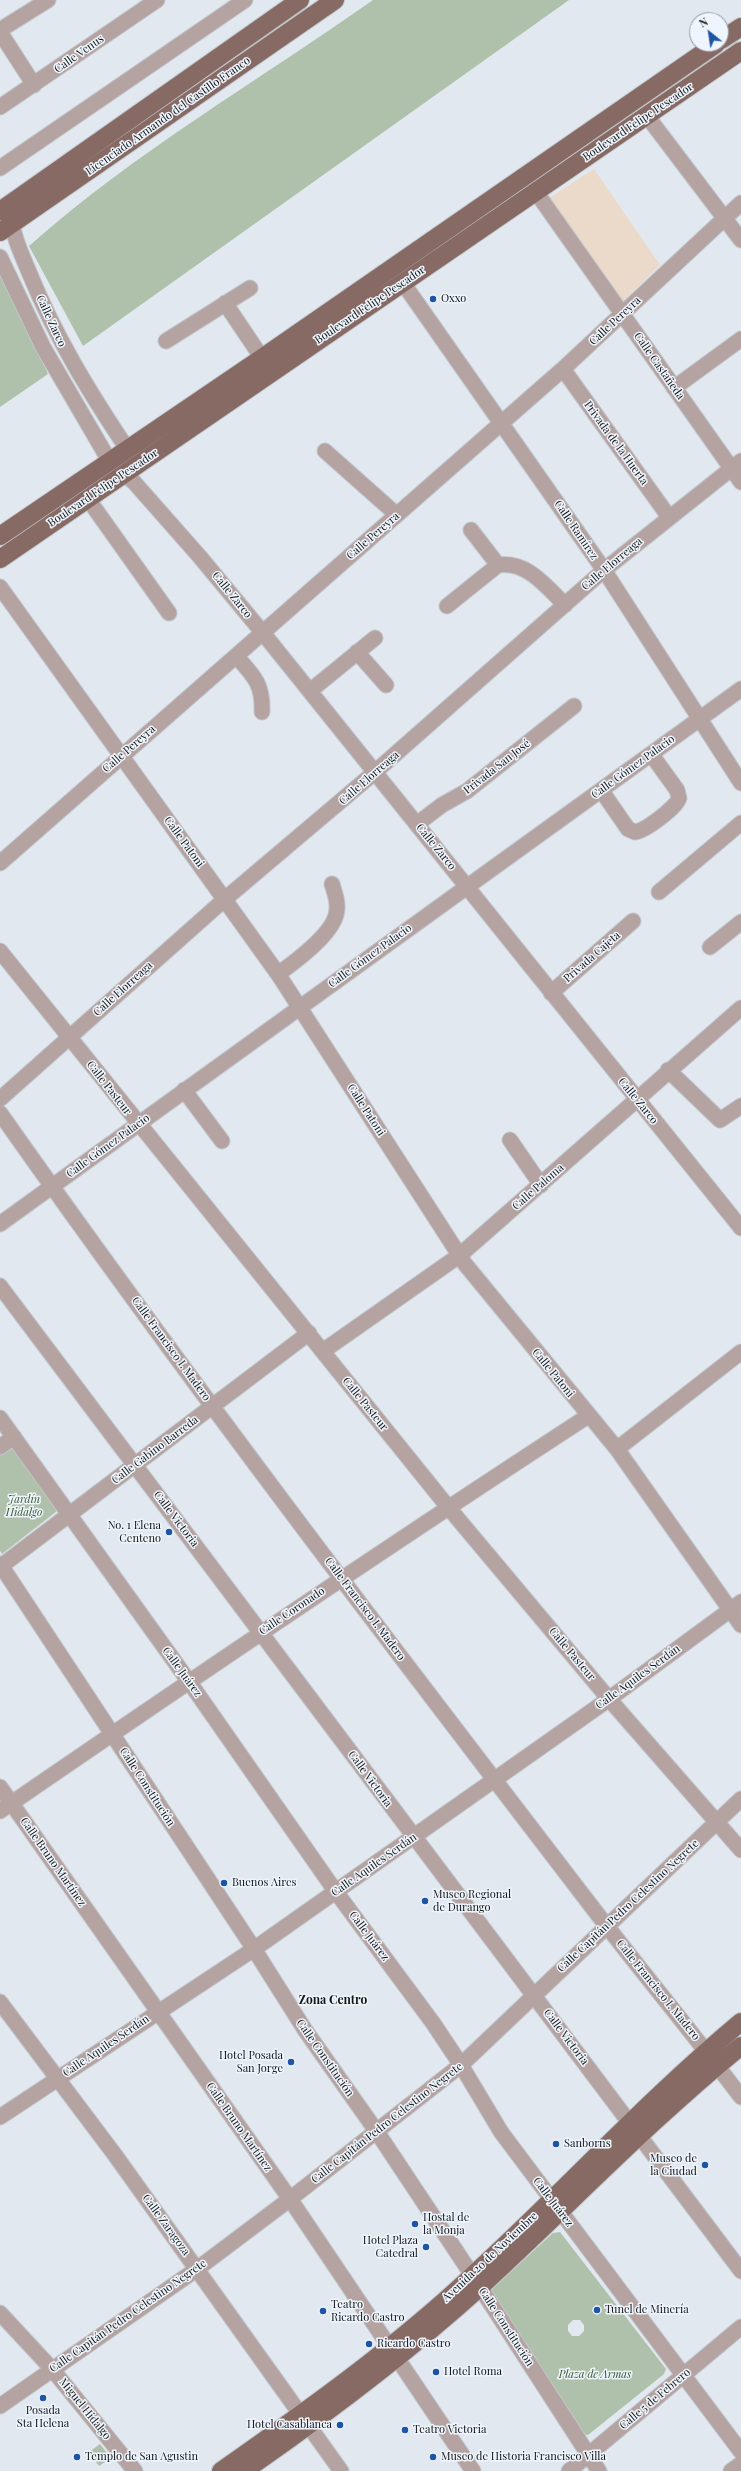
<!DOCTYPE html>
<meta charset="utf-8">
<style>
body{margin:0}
#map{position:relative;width:741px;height:2471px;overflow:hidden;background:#e1e8ef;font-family:"Playfair Display",serif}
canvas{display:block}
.north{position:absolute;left:689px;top:12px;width:40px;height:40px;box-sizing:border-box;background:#eff5fc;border:1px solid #969ba0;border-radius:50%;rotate:330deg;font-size:11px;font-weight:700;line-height:16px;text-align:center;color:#111316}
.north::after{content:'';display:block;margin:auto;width:14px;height:18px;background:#1d54a6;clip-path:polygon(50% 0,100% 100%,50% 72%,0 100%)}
</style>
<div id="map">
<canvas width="741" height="2471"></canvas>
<div class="north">N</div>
</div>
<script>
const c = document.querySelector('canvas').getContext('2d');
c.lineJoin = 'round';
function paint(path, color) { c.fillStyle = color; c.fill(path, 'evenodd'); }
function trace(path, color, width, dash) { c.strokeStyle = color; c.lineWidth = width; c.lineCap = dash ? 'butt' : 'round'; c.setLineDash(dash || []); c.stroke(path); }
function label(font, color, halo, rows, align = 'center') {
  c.font = font + ' "Playfair Display",serif'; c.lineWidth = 3; c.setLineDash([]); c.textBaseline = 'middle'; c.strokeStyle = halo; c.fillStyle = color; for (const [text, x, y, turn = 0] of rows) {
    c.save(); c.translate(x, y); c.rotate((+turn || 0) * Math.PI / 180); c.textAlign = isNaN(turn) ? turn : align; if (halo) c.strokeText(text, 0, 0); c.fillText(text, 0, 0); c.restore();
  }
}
paint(new Path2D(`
 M594,169L660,265L620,304L549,198Z`), '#ebdac9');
paint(new Path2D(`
 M373,0H569L83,346L29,246C135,152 258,81 373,0Z
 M0,268L48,374L0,407Z
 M12,1446L57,1511L2,1554L0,1551V1455Z
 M560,2232L666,2369L664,2374L588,2435L583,2434L491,2292L493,2288L553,2233ZM573,2320H580L584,2325V2331L579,2336H572L568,2331V2325Z
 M100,2444L111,2458L99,2466L89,2452Z`), '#b0c1ab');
const minor = new Path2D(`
 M0,30L48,0
 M0,32L34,85
 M0,107L157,0
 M647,116L741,240
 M0,168L245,0
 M536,192L741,482
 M11,214C12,234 21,253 29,272C55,336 89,392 128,450
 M0,257L43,347L110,462
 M403,283L604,570L741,783
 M225,303L262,358
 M166,341L250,288
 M563,369L669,517
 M674,388L741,339
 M325,451L397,515
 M122,474L133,481L200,557L263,633L741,1228
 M88,499L169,613
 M471,530L498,565
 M0,587L278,974L465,1264L617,1449L741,1625
 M447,606L498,565C527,561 546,586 565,605
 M357,652L386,685
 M236,656C254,676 263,684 262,712
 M310,691L375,638
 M601,790L628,829L635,832C645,831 677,807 679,798L677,790L651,754
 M417,824L442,805L467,791L574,706
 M0,863L563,369L741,203
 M659,892L741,823
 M710,947L741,922
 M0,951L448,1507L609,1699L741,1850
 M278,974C295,962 331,935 336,915C339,904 335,894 332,884
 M551,993L633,921
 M668,1070L720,1120L741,1106
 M184,1090L222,1141
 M0,1099L225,899L375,772L604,570L741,461
 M0,1113C190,1383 391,1645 592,1907C641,1971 693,2033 741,2097
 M510,1140L541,1185
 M0,1224L741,689
 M0,1286L741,2271
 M323,1351L460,1255L741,1008
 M0,1418L190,1683L336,1892L433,2023L461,2065L501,2132L741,2452
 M0,1447L14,1437
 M617,1449L741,1352
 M0,1564L254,1949L305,2030L377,2132L480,2287L599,2471
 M0,1567L309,1333
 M0,1787L290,2199L473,2471
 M0,1811C195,1677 390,1545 588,1416
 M0,2002L115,2155L341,2471
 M0,2117L254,1949L609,1699L741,1602
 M0,2313L52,2369L135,2471
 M0,2406L197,2269L290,2199L461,2065L741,1799
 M569,2471L741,2327
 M731,2471L741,2464`);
const major = new Path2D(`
 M721,40L741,27
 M0,211L300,0
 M0,232L335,0
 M0,536L262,358L716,44
 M0,559L741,51
 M221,2471C308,2410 395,2348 472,2276C563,2193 646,2101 741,2022
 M244,2471C326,2414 406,2354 480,2287C567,2207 649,2121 741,2046`);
trace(minor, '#c0c6cc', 17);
trace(major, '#c0c6cc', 20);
trace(minor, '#b4a3a0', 15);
trace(major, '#876a64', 18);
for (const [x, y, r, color] of [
 [433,299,4,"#1d54a6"],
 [169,1532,4,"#1d54a6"],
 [224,1883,4,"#1d54a6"],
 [425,1901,4,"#1d54a6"],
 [291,2062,4,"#1d54a6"],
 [556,2144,4,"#1d54a6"],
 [705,2165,4,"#1d54a6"],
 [415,2224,4,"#1d54a6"],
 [426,2247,4,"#1d54a6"],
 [597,2310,4,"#1d54a6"],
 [323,2311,4,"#1d54a6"],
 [369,2344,4,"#1d54a6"],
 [436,2372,4,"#1d54a6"],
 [43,2398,4,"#1d54a6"],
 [340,2425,4,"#1d54a6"],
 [405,2430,4,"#1d54a6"],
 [77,2457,4,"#1d54a6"],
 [433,2457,4,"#1d54a6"]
]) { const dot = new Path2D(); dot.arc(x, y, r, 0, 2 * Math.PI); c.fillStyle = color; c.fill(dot); trace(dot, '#eff5fc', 1.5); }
label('11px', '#111316', '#eff5fc', [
 ["Calle Venus",79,54,-35],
 ["Licenciado Armando del Castillo Franco",168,116,-35],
 ["Boulevard Felipe Pescador",638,122,-34],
 ["Boulevard Felipe Pescador",370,305,-34],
 ["Calle Zarco",51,321,65],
 ["Calle Pereyra",615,321,-43],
 ["Calle Castañeda",659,366,55],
 ["Privada de la Huerta",616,443,54],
 ["Boulevard Felipe Pescador",103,488,-34],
 ["Calle Ramírez",576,530,56],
 ["Calle Pereyra",373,536,-41],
 ["Calle Elorreaga",612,564,-40],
 ["Calle Zarco",232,595,51],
 ["Calle Pereyra",129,749,-41],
 ["Privada San José",497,767,-38],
 ["Calle Gómez Palacio",633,767,-36],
 ["Calle Elorreaga",369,778,-41],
 ["Calle Patoni",184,842,54],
 ["Calle Zarco",436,847,51],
 ["Calle Gómez Palacio",370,956,-36],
 ["Privada Cajeta",592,957,-41],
 ["Calle Elorreaga",123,989,-42],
 ["Calle Pasteur",109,1088,52],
 ["Calle Zarco",638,1101,51],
 ["Calle Patoni",366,1110,57],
 ["Calle Gómez Palacio",108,1146,-36],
 ["Calle Paloma",538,1187,-41],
 ["Calle Francisco I. Madero",171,1349,54],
 ["Calle Patoni",553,1373,51],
 ["Calle Pasteur",365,1404,51],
 ["Calle Gabino Barreda",155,1450,-37],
 ["Calle Victoria",176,1519,53],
 ["Calle Francisco I. Madero",365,1609,53],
 ["Calle Coronado",292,1611,-34],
 ["Calle Pasteur",572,1654,50],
 ["Calle Juárez",182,1672,54],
 ["Calle Aquiles Serdán",638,1677,-36],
 ["Calle Victoria",370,1779,54],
 ["Calle Constitución",147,1787,57],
 ["Calle Bruno Martínez",53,1862,55],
 ["Calle Aquiles Serdán",374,1865,-35],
 ["Calle Capitán Pedro Celestino Negrete",628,1906,-43],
 ["Calle Juárez",369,1936,53],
 ["Calle Francisco I. Madero",658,1990,51],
 ["Calle Victoria",566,2037,53],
 ["Calle Aquiles Serdán",106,2046,-34],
 ["Calle Constitución",325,2058,55],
 ["Calle Capitán Pedro Celestino Negrete",387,2123,-38],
 ["Calle Bruno Martínez",239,2127,55],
 ["Calle Juárez",553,2202,53],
 ["Calle Zaragoza",166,2225,54],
 ["Avenida 20 de Noviembre",490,2257,-43],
 ["Calle Capitán Pedro Celestino Negrete",128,2316,-35],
 ["Calle Constitución",506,2327,57],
 ["Calle 5 de Febrero",655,2399,-40],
 ["Miguel Hidalgo",85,2409,51]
]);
label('11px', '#111316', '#eff5fc', [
 ["Oxxo",441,299],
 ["No. 1 Elena",161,1526,"right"],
 ["Centeno",161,1539,"right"],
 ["Buenos Aires",232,1883],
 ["Museo Regional",433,1895],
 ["de Durango",433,1908],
 ["Hotel Posada",283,2056,"right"],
 ["San Jorge",283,2069,"right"],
 ["Sanborns",564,2144],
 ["Museo de",697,2159,"right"],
 ["la Ciudad",697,2172,"right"],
 ["Hostal de",423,2218],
 ["la Monja",423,2231],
 ["Hotel Plaza",418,2241,"right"],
 ["Catedral",418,2254,"right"],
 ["Teatro",331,2305],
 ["Ricardo Castro",331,2318],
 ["Tunel de Minería",605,2310],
 ["Ricardo Castro",377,2344],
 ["Hotel Roma",444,2372],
 ["Posada",43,2411,"center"],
 ["Sta Helena",43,2424,"center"],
 ["Hotel Casablanca",332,2425,"right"],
 ["Teatro Victoria",413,2430],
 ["Templo de San Agustin",85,2457],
 ["Museo de Historia Francisco Villa",441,2457]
], 'left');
label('italic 11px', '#37582f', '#eff5fc', [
 ["Jardín",24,1500],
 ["Hidalgo",24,1513],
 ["Plaza de Armas",595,2375]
]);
label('bold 12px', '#111316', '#eff5fc', [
 ["Zona Centro",333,2000]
]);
</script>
